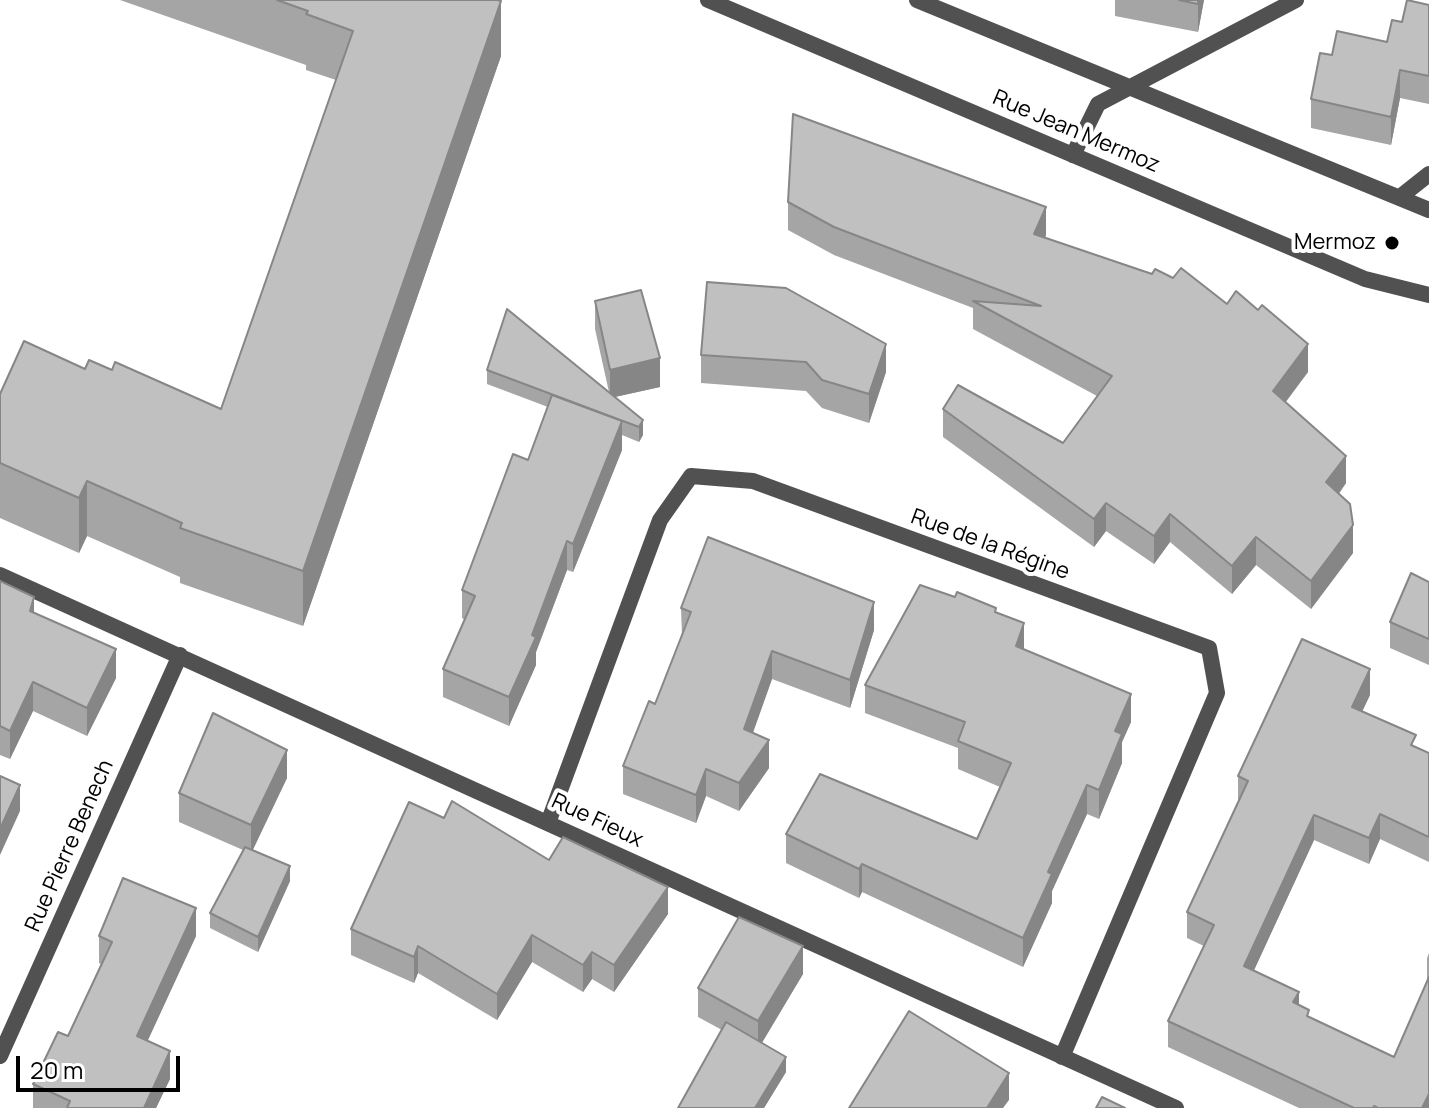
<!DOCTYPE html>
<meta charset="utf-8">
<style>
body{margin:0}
#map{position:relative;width:1429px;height:1108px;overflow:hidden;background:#fff;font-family:Manrope,sans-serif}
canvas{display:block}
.scale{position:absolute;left:16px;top:1056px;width:164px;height:36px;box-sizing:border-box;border:4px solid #000;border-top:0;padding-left:10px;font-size:24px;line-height:28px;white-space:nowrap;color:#000;-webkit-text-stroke:6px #fff;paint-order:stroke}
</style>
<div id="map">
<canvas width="1429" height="1108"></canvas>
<div class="scale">20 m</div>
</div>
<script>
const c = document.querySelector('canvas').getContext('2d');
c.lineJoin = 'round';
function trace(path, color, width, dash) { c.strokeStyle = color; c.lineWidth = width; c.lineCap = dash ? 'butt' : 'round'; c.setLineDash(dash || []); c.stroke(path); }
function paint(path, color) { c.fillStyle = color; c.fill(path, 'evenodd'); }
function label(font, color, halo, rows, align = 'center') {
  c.font = font + ' Manrope,sans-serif'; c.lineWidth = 8; c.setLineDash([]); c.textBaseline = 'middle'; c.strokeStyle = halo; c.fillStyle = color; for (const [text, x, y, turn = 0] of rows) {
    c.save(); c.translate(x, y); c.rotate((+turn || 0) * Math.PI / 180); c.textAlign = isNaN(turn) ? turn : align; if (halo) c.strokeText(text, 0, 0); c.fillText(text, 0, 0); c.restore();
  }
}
trace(new Path2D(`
 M917,0L1429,210
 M1073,155L1098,104L1296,0
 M1400,197L1429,174`), '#515151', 16);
trace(new Path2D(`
 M708,0L1365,279L1429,295
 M0,575L1176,1108
 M548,823L660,520L691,476L753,481L1209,648L1217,693L1062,1057
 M0,1056L180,655`), '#515151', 16);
paint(new Path2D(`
 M120,0H497L501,56L303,626L180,583V577L87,536L79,553L0,518V394L85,369L221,409L336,80L306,70V65Z
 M1115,0H1204L1198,32L1115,16Z
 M1429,5V104L1400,98L1391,145L1311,128V99L1332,55L1387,42L1402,22Z
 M788,202L1046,235L1045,238L1308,372L1286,402L1346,483L1339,494L1353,553L1311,609L1256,565L1232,594L1170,542L1154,564L1106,531L1094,547L943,437V409L1063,443L1097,396L973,329V308L834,255L788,230Z
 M707,282L886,372L869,423L822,408L806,391L701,383V355Z
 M595,301L660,387L615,397L643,420V435L639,442L622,435V450L573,572L567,570L536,652V665L509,726L443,697V669L465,620L462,618V590L528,460L548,407L487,384V370L609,392L595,329Z
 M0,581L34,613L116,678L87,736L33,711L10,759L0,755Z
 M1429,582V665L1390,648V622Z
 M681,608L874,630L850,708L772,679L753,733L769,768L739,811L706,796L696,823L623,794V766L655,704L682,636Z
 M996,612L1024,649L1131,722L1122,742V763L1099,819L1087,814L1052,891V903L1023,967L862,892L859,898L786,863V834L977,839L1000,787L958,769V748L865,713V685Z
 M1370,695L1362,711L1416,747L1429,753V862L1380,839L1369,864L1314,840L1254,970L1299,1005L1309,1017L1394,1057L1427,982V958L1429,953V1108H1299L1168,1047V1021L1204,946L1187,938V912L1238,802V776Z
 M287,778L252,850L290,881L258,952L210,928V913L243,850L179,822V793Z
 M444,818L549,860L668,914L614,992L592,979L583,992L532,962L497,1020L418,973L414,983L351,955V929Z
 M99,936H196L147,1041L170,1079L156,1108H33V1084L68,1036L101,964L99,963Z
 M803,974L762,1043L786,1072L764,1108H678L722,1030L698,1017V988Z`), '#a5a5a5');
paint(new Path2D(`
 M1198,0H1204L1198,32Z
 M501,1V56L303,626V571Z
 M1400,70V98L1391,145V117Z
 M1046,207V235L1034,262V234Z
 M886,344V372L869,423V394Z
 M1308,344V372L1273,418V391Z
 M660,358V387L610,398V370Z
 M643,420V435L639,442V427Z
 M622,421V450L573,572V544Z
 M1346,456V483L1326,510V482Z
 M87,481V536L79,553V498Z
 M1106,503V531L1094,547V519Z
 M1170,514V542L1154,564V536Z
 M1353,525V553L1311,609V581Z
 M1256,537V565L1232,594V566Z
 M567,541V570L536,652V665L509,726V697Z
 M34,597V625L30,611Z
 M874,602V630L850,708V680Z
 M1024,623V652L1016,646Z
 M116,649V678L87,736V708Z
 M772,651V679L744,757V729Z
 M1370,669V695L1352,733V707Z
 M33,682V711L10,759V731Z
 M1131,694V722L1122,742V763L1099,819V790L1115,731Z
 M769,740V768L739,811V783Z
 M287,750V778L251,854V825Z
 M706,769V796L696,823V795Z
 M20,785V811L0,855V829Z
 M1087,785V814L1052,891V903L1023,967V938L1048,872Z
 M1380,814V839L1369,864V838Z
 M1314,815V840L1244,992V966Z
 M862,864V892L859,898V869Z
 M290,866V881L258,952V937Z
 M668,887V914L614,992V965Z
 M196,908V936L137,1064V1036Z
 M532,935V962L497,1020V994Z
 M418,946V973L414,983V957Z
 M803,946V974L758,1049V1021Z
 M592,952V979L583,992V965Z
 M1299,992V1018L1293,1002Z
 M170,1051V1079L156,1108H144Z
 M786,1057V1072L764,1108H755Z
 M1009,1073V1100L1003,1108H987Z
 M1429,1094V1108H1422Z`), '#868686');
const building = new Path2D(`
 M277,0H497L501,1L303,571L180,528L182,523L87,481L79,498L0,463V394L24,341L85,369L89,360L112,370L115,362L221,409L353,31L306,14L308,11Z
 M1179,0H1198V4Z
 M1407,0L1429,5V76L1400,70L1391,117L1311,99L1320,53L1332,55L1337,31L1387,42L1392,20L1402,22Z
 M793,114L1046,207L1034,234L1152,274L1155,269L1173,278L1181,268L1227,304L1236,291L1258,310L1262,305L1308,344L1273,391L1346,456L1326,482L1350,504L1353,525L1311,581L1256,537L1232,566L1170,514L1154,536L1106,503L1094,519L943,409L958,385L1063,443L1112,376L973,301L1041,306L834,227L788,202Z
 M707,282L786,288L886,344L869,394L822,380L806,362L701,355Z
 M641,290L660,358L610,370L595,301Z
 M507,309L643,420L639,427L487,370Z
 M552,395L622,421L573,544L567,541L532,635L536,637L509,697L443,669L475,596L462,590L513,454L528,460Z
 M708,537L874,602L850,680L772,651L744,729L769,740L739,783L706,769L696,795L623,766L649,701L655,704L691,612L681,608Z
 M1411,573L1429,582V639L1390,622Z
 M0,581L34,597L30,611L116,649L87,708L33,682L10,731L0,726Z
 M920,585L955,597L957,592L996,608L995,612L1024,623L1016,646L1131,694L1115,731L1122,734L1099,790L1087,785L1048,872L1052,874L1023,938L862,864L859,869L786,834L820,774L977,839L1011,763L958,741L965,722L865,685Z
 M1302,639L1370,669L1352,707L1416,735L1411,745L1429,753V837L1380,814L1369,838L1314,815L1244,966L1299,992L1293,1002L1309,1010L1307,1016L1394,1057L1429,977V1094L1422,1108H1378L1374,1106L1373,1108H1354L1168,1021L1214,925L1187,912L1248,781L1238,776Z
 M213,713L287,750L251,825L179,793Z
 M0,776L20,785L0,829Z
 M452,801L549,860L563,837L668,887L614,965L592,952L583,965L532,935L497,994L418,946L414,957L351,929L409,802L444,818Z
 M245,847L290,866L258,937L210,913Z
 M123,878L196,908L137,1036L170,1051L144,1108H67L70,1101L33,1084L58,1032L68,1036L112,942L99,936Z
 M739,917L803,946L758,1021L698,988Z
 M909,1011L1009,1073L987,1108H849Z
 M726,1022L786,1057L755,1108H678Z
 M1102,1097L1125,1108H1096Z`);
paint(building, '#c0c0c0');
trace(building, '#868686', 2);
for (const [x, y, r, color] of [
 [1392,243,8,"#000"]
]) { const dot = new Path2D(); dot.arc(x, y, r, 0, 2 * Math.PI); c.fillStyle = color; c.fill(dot); trace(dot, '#fff', 3); }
label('22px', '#000', '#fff', [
 ["Rue Jean Mermoz",1076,132,23],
 ["Rue de la Régine",990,545,20],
 ["Rue Fieux",597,821,25],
 ["Rue Pierre Benech",70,846,-66]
]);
label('22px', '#000', '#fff', [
 ["Mermoz",1376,243]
], 'right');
</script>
